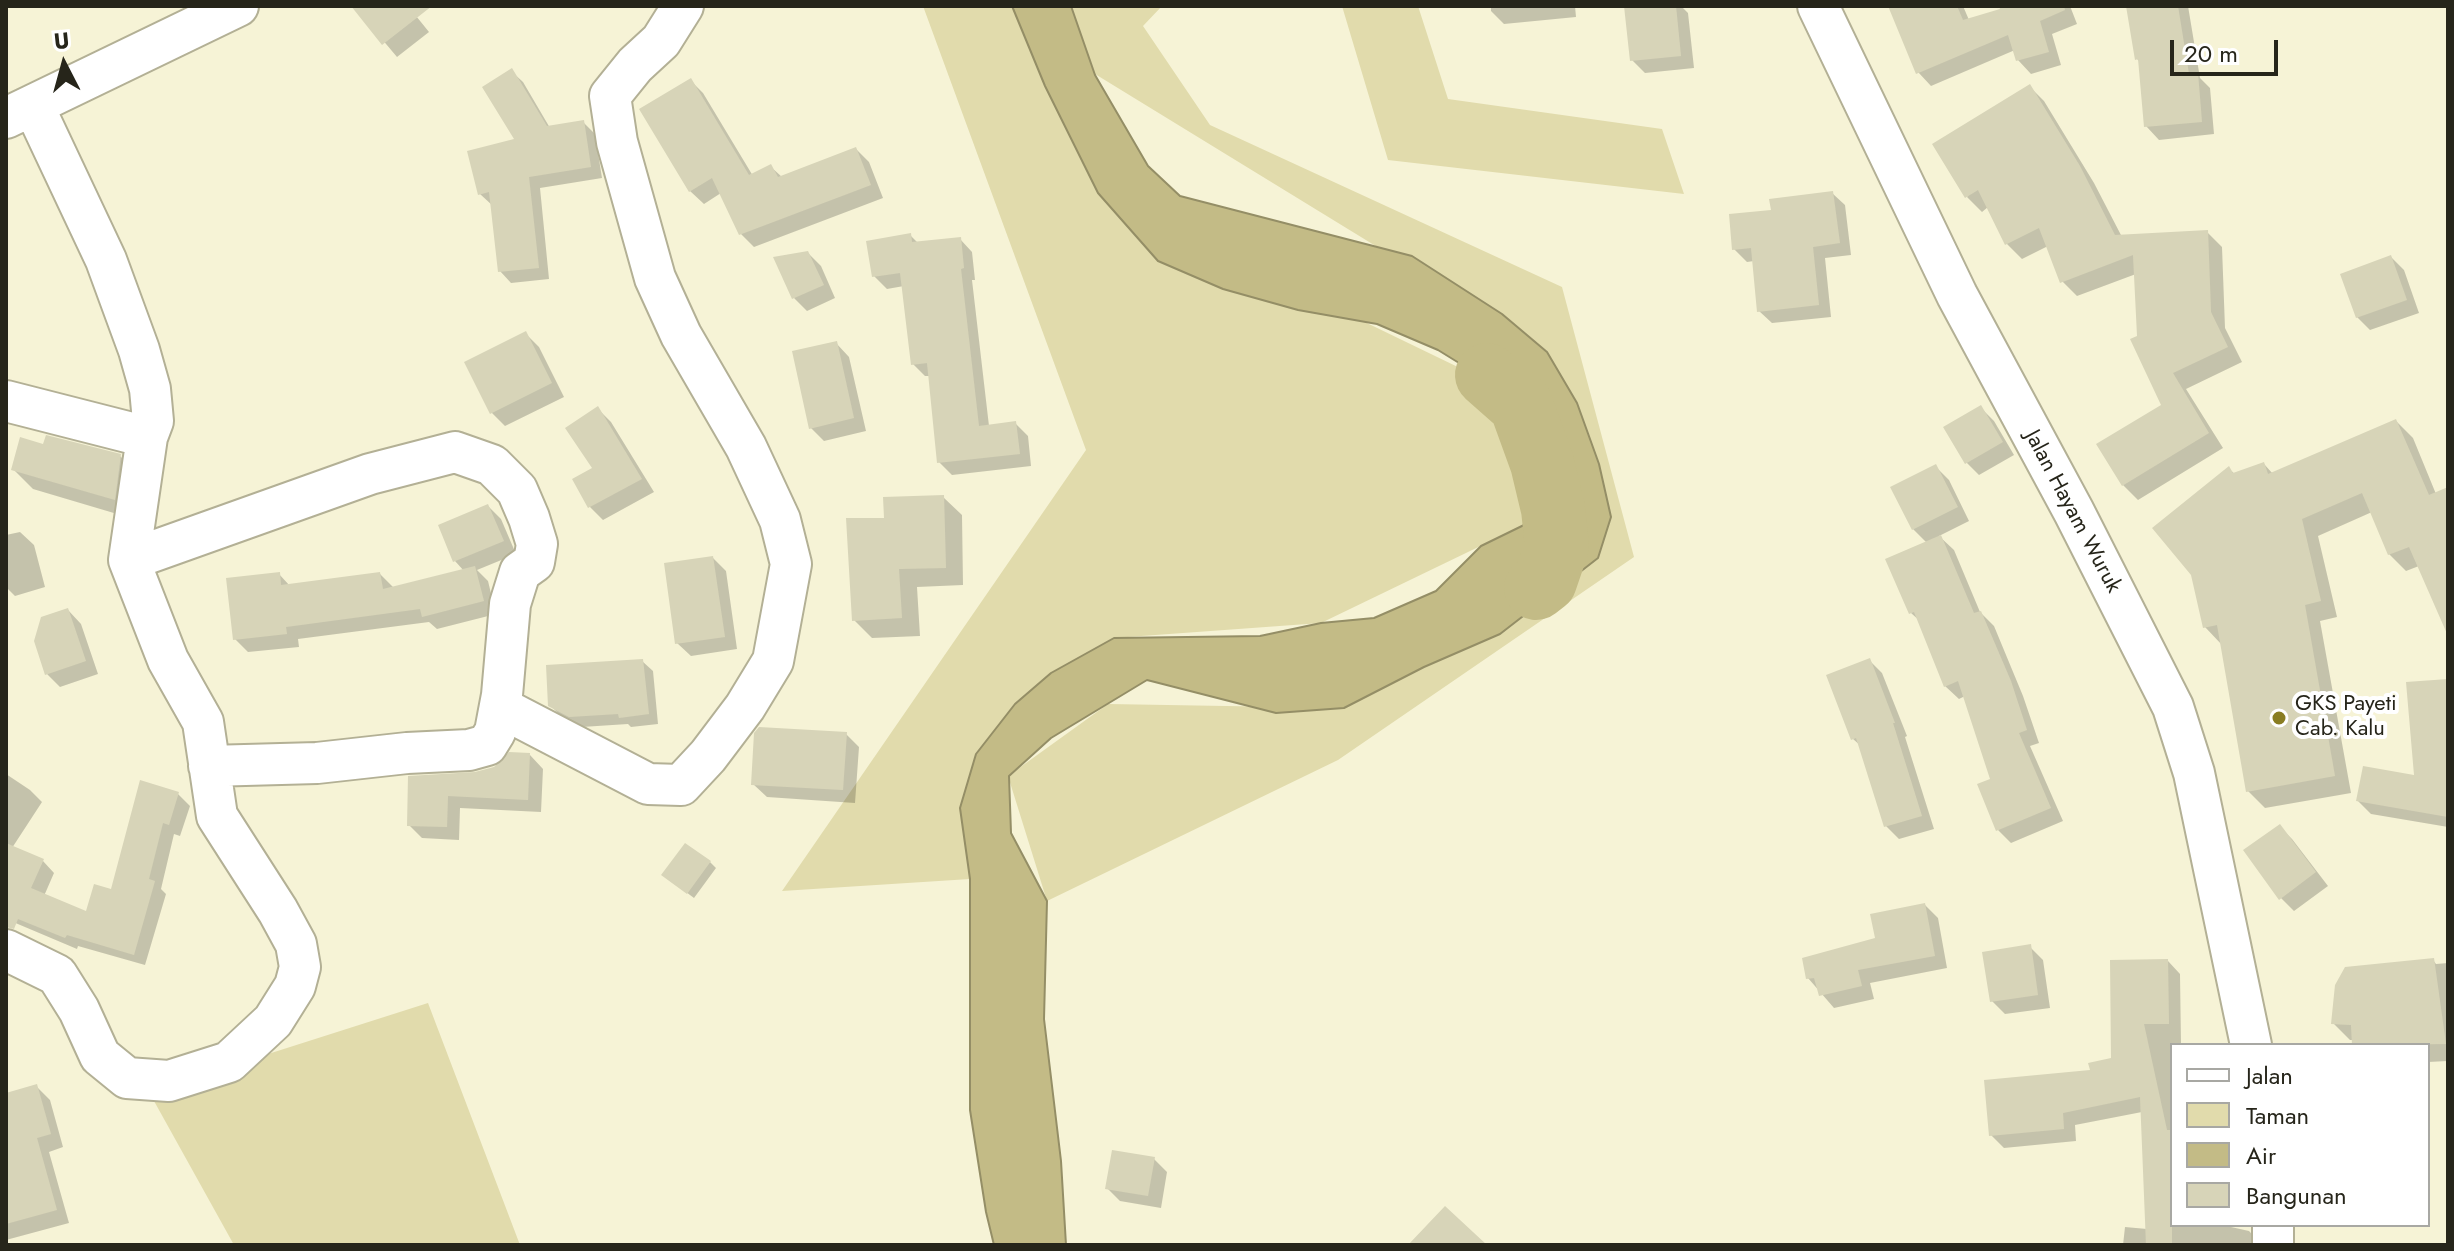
<!DOCTYPE html>
<style>
body{margin:0}
#map{position:relative;width:2454px;height:1251px;overflow:hidden;background:#f6f3d6;font-family:Jost,sans-serif}
canvas{display:block}
.frame{position:absolute;inset:0;border:8px solid #26251a;pointer-events:none}
.legend{position:absolute;left:2170px;top:1043px;width:260px;height:184px;box-sizing:border-box;background:#fff;border:2px solid #a8a8a3;margin:0;padding:10px 14px;list-style:none;font-size:24px;color:#26251a}
.legend li{display:flex;align-items:center;gap:16px;height:40px}
.legend b{width:40px;border:2px solid #a8a8a3}
.north{position:absolute;left:24px;top:24px;width:80px;height:80px;-webkit-text-stroke:6px #fff;paint-order:stroke;rotate:354deg;font-size:22px;font-weight:700;line-height:32px;text-align:center;color:#26251a}
.north::after{content:'';display:block;margin:auto;width:28px;height:36px;background:#26251a;clip-path:polygon(50% 0,100% 100%,50% 72%,0 100%)}
.scale{position:absolute;left:2170px;top:40px;width:108px;height:36px;box-sizing:border-box;border:4px solid #26251a;border-top:0;padding-left:10px;font-size:24px;line-height:28px;white-space:nowrap;color:#26251a;-webkit-text-stroke:6px #fff;paint-order:stroke}
</style>
<div id="map">
<canvas width="2454" height="1251"></canvas>
<div class="frame"></div>
<ul class="legend">
<li><b style="height:10px;background:#fff"></b>Jalan</li>
<li><b style="height:22px;background:#e1dbac"></b>Taman</li>
<li><b style="height:22px;background:#c3bb86"></b>Air</li>
<li><b style="height:22px;background:#d7d4b8"></b>Bangunan</li>
</ul>
<div class="north">U</div>
<div class="scale">20 m</div>
</div>
<script>
const c = document.querySelector('canvas').getContext('2d');
c.lineJoin = 'round';
function paint(path, color) { c.fillStyle = color; c.fill(path, 'evenodd'); }
function trace(path, color, width, dash) { c.strokeStyle = color; c.lineWidth = width; c.lineCap = dash ? 'butt' : 'round'; c.setLineDash(dash || []); c.stroke(path); }
function label(font, color, halo, rows, align = 'center') {
  c.font = font + ' Jost,sans-serif'; c.lineWidth = 8; c.setLineDash([]); c.textBaseline = 'middle'; c.strokeStyle = halo; c.fillStyle = color; for (const [text, x, y, turn = 0] of rows) {
    c.save(); c.translate(x, y); c.rotate((+turn || 0) * Math.PI / 180); c.textAlign = isNaN(turn) ? turn : align; if (halo) c.strokeText(text, 0, 0); c.fillText(text, 0, 0); c.restore();
  }
}
paint(new Path2D(`
 M923,6H1013L1098,193L1493,384L1526,524L1321,623L1114,638L1015,704L970,879L782,891L1086,450Z
 M1071,6H1162L1143,26L1210,125L1562,287L1634,557L1338,760L1047,901L1008,776L1108,704L1344,708L1598,558L1547,351L1095,74Z
 M1342,6H1418L1448,99L1662,129L1684,194L1388,160Z
 M428,1003L520,1245H234L149,1092Z`), '#e1dbac');
const water = new Path2D(`
 M1012,6H1071L1095,75L1148,166L1180,196L1412,256L1502,314L1547,352L1577,403L1599,464L1611,517L1598,558L1500,634L1424,667L1344,708L1276,713L1147,680L1051,738L1009,776L1011,833L1047,901L1044,1019L1061,1161L1066,1245H994L986,1212L970,1110V879L960,808L976,754L1015,704L1051,673L1114,638L1260,636L1321,623L1374,618L1436,591L1481,546L1526,524L1558,503L1557,480L1529,434L1493,384L1438,350L1377,324L1298,310L1223,289L1158,261L1098,193L1045,86Z`);
paint(water, '#c3bb86');
trace(water, '#948e66', 2);
paint(new Path2D(`
 M354,6H408L429,32L397,57Z
 M1491,6H1575L1576,17L1504,24L1491,11Z
 M1626,6H1681L1688,13L1694,68L1645,73L1632,60Z
 M1903,6H1963L1969,20L2020,6H2070L2077,24L2052,34L2061,65L2031,74L2018,60L2015,50L1931,86L1918,72Z
 M2128,6H2188L2200,78L2210,88L2214,134L2159,140L2146,126L2140,62L2137,59Z
 M511,71L523,82L550,128L583,122L595,134L602,178L540,188L549,279L511,283L500,271L493,206L480,194L517,140Z
 M690,80L703,93L753,176L771,167L782,177L856,149L869,162L883,198L754,247L741,234L721,193L704,204L690,191Z
 M2030,87L2044,101L2094,183L2122,237L2207,232L2222,247L2225,328L2242,362L2186,389L2223,448L2138,500L2123,485L2164,406L2139,337L2136,274L2077,296L2062,281L2048,246L2022,259L2007,244L1988,207L1982,212L1967,197Z
 M1832,193L1845,205L1851,255L1825,258L1831,317L1772,323L1759,311L1754,261L1747,262L1734,249L1773,212Z
 M910,235L919,244L960,239L972,252L975,280H972L989,426L1015,423L1028,436L1031,466L952,475L939,462L930,376H925L913,364L904,286L887,289L874,276Z
 M808,253L821,266L835,298L807,311L794,298Z
 M2391,257L2404,270L2419,313L2370,330L2357,317Z
 M526,334L539,347L564,397L505,426L492,413L466,363Z
 M836,343L849,357L866,431L824,441L811,428Z
 M1981,408L1994,421L2014,455L1979,475L1966,462Z
 M598,409L611,422L654,492L603,520L590,507L575,479L595,469Z
 M2396,421L2413,438L2436,494L2448,490V632L2419,566L2406,571L2389,554L2372,512L2318,536L2337,617L2320,621L2351,793L2265,808L2248,791L2222,645L2205,627L2229,469L2235,474L2264,464L2273,474Z
 M120,456L140,476L134,519L33,489L13,469Z
 M1936,467L1949,480L1969,521L1939,536L1954,550L1980,612L1994,626L2023,696L2039,743L2030,746L2063,821L2011,843L1998,830L1993,780L1965,696L1959,699L1945,686L1921,622L1911,613L1927,543L1913,529Z
 M943,497L962,515L963,585L917,587L920,636L872,638L854,620L886,520Z
 M488,506L501,519L516,554L477,570L488,581L496,614L437,629L429,622L298,639L299,647L248,652L235,639L279,574L290,586L380,574L394,588L464,571L455,561Z
 M20,532L34,545L45,587L15,596L6,587V535Z
 M713,558L726,571L737,649L691,656L677,643Z
 M68,610L81,624L98,674L60,687L47,674Z
 M1869,660L1882,673L1907,736L1905,737L1934,829L1899,839L1886,826L1861,746L1853,739Z
 M642,661L653,671L658,724L631,727L628,724L582,727L561,716L550,705Z
 M2448,681V827L2371,814L2358,801L2416,777Z
 M846,734L859,747L855,803L767,797L753,784Z
 M530,755L543,769L541,812L460,808L459,840L422,838L409,825L475,774Z
 M6,774L30,790L42,802L12,848L43,861L54,873L44,896L88,914L113,892L178,794L190,806L180,836L174,834L161,889L166,894L145,965L78,946L77,949L6,919Z
 M2279,826L2292,839L2328,886L2294,911L2281,898Z
 M710,862L716,868L694,898L670,880Z
 M1925,905L1938,918L1947,968L1870,983L1874,999L1834,1008L1808,978L1877,940Z
 M2030,947L2043,960L2050,1008L2005,1014L1992,1001Z
 M2433,960L2436,964L2448,963V1061L2428,1062V1045H2354L2353,1040H2350L2333,1023Z
 M2168,961L2180,974L2181,1045H2172V1225H2222L2249,1231L2262,1245H2123L2125,1227L2147,1229L2142,1112L2075,1125L2076,1141L2004,1148L1991,1135L2113,1060Z
 M36,1086L50,1100L63,1147L49,1152L69,1223L6,1240V1095Z
 M1154,1159L1167,1172L1161,1208L1120,1201L1107,1188Z`), '#0003');
trace(new Path2D(`
 M1487,375L1521,405L1542,463L1553,509L1557,546L1545,581L1536,588`), '#c3bb86', 64);
paint(new Path2D(`
 M351,6H432L382,45Z
 M1624,6H1676L1681,56L1630,61Z
 M1888,6H1957L1963,20L2000,9L1999,6H2064L2065,10L2040,21L2049,52L2016,61L2008,35L1916,74Z
 M2126,6H2178L2189,74L2198,73L2202,122L2144,127L2138,59L2135,60Z
 M512,68L547,126L584,120L591,167L529,177L539,268L498,272L489,192L478,195L467,151L514,139L482,87Z
 M691,78L749,175L771,164L778,177L856,147L871,185L739,235L712,178L689,192L639,109Z
 M2030,84L2080,166L2115,235L2208,230L2211,312L2228,347L2173,373L2209,433L2122,486L2096,444L2161,405L2130,339L2137,336L2133,255L2060,283L2039,228L2005,245L1978,190L1965,198L1932,144Z
 M1833,191L1840,243L1813,247L1819,305L1757,312L1751,248L1732,250L1729,214L1771,210L1769,199Z
 M911,233L912,242L961,237L964,268L961,269L979,426L1016,421L1020,454L937,463L927,363L911,365L900,273L872,277L866,241Z
 M808,251L824,285L792,299L773,257Z
 M2391,255L2407,300L2356,318L2340,274Z
 M526,331L552,383L490,414L464,362Z
 M837,341L854,418L809,429L792,351Z
 M1981,405L2003,442L1965,464L1943,427Z
 M598,406L642,479L588,508L572,479L592,468L565,428Z
 M2396,419L2429,495L2448,487V636L2409,547L2388,555L2362,493L2302,519L2321,601L2305,605L2335,776L2246,792L2217,625L2203,628L2191,575L2152,528L2229,466L2233,473L2264,462L2268,474Z
 M46,435L121,454L115,500L11,470L20,437L43,444Z
 M1936,464L1958,507L1912,530L1890,487Z
 M944,495L946,568L899,569L902,618L852,621L846,518H884L883,497Z
 M488,504L504,541L453,562L438,525Z
 M1941,535L1974,613L1981,611L2011,681L2027,730L2019,733L2051,808L1996,831L1977,784L1990,779L1958,681L1944,687L1914,612L1909,614L1885,559Z
 M713,556L725,637L675,644L664,563Z
 M475,566L484,601L422,617L420,609L286,627L287,634L233,640L226,578L280,572L281,585L380,572L383,589Z
 M68,608L86,661L45,675L34,641L41,617Z
 M1870,658L1895,723H1893L1922,816L1884,827L1856,738L1851,740L1826,675Z
 M643,659L649,714L619,718L618,714L569,717L548,706L546,665Z
 M2448,679V817L2356,801L2363,766L2414,775L2406,682Z
 M759,727L847,732L843,790L751,785L754,733Z
 M509,752L530,753L528,800L448,796L447,827L407,826L408,776L475,772L494,767Z
 M140,780L179,792L169,825L163,823L149,879L155,881L134,955L67,935L65,938L18,919L14,929L6,927V843L44,859L31,888L86,911L94,884L111,889Z
 M2280,824L2316,872L2279,900L2243,850Z
 M685,843L711,861L687,894L661,875Z
 M1925,903L1935,956L1858,970L1862,986L1819,996L1814,978L1806,979L1802,958L1875,938L1870,914Z
 M2031,944L2038,995L1990,1002L1982,952Z
 M2434,958L2446,1044L2352,1045L2351,1025L2331,1024L2335,985L2345,967Z
 M2168,959L2169,1024H2144L2167,1130H2172V1245H2146L2140,1097L2063,1113L2064,1129L1989,1136L1984,1080L2090,1070L2088,1063L2111,1058L2110,960Z
 M37,1084L51,1134L37,1138L57,1210L6,1224V1093Z
 M1112,1150L1155,1157L1148,1196L1105,1189Z
 M1445,1206L1487,1245H1408Z`), '#d7d4b8');
const minor = new Path2D(`
 M1818,6L1957,295L2074,512L2173,707L2194,773L2251,1045
 M33,105L238,6
 M6,118L33,105L106,260L139,350L150,389L153,421L147,437
 M6,401L147,437L129,560L370,474L455,452L492,465L517,490L529,518L537,544L534,562L520,572L510,604L502,695L495,732L487,745L469,750L407,753L317,763L209,766
 M500,707L648,784L681,785L708,756L745,707L773,661L791,564L780,520L746,447L681,335L655,278L617,142L610,96L635,65L661,41L683,6
 M6,950L57,975L79,1010L100,1056L127,1078L169,1081L229,1062L273,1021L295,986L300,967L296,944L278,911L217,816L203,722L168,660L129,560
 M2273,1225V1245`);
trace(minor, '#b3b095', 44);
trace(minor, '#fff', 40);
for (const [x, y, r, color] of [
 [2279,718,8,"#897d23"]
]) { const dot = new Path2D(); dot.arc(x, y, r, 0, 2 * Math.PI); c.fillStyle = color; c.fill(dot); trace(dot, '#fff', 3); }
label('22px', '#26251a', '#fff', [
 ["Jalan Hayam Wuruk",2072,512,62]
]);
label('22px', '#26251a', '#fff', [
 ["GKS Payeti",2295,705],
 ["Cab. Kalu",2295,730]
], 'left');
</script>
